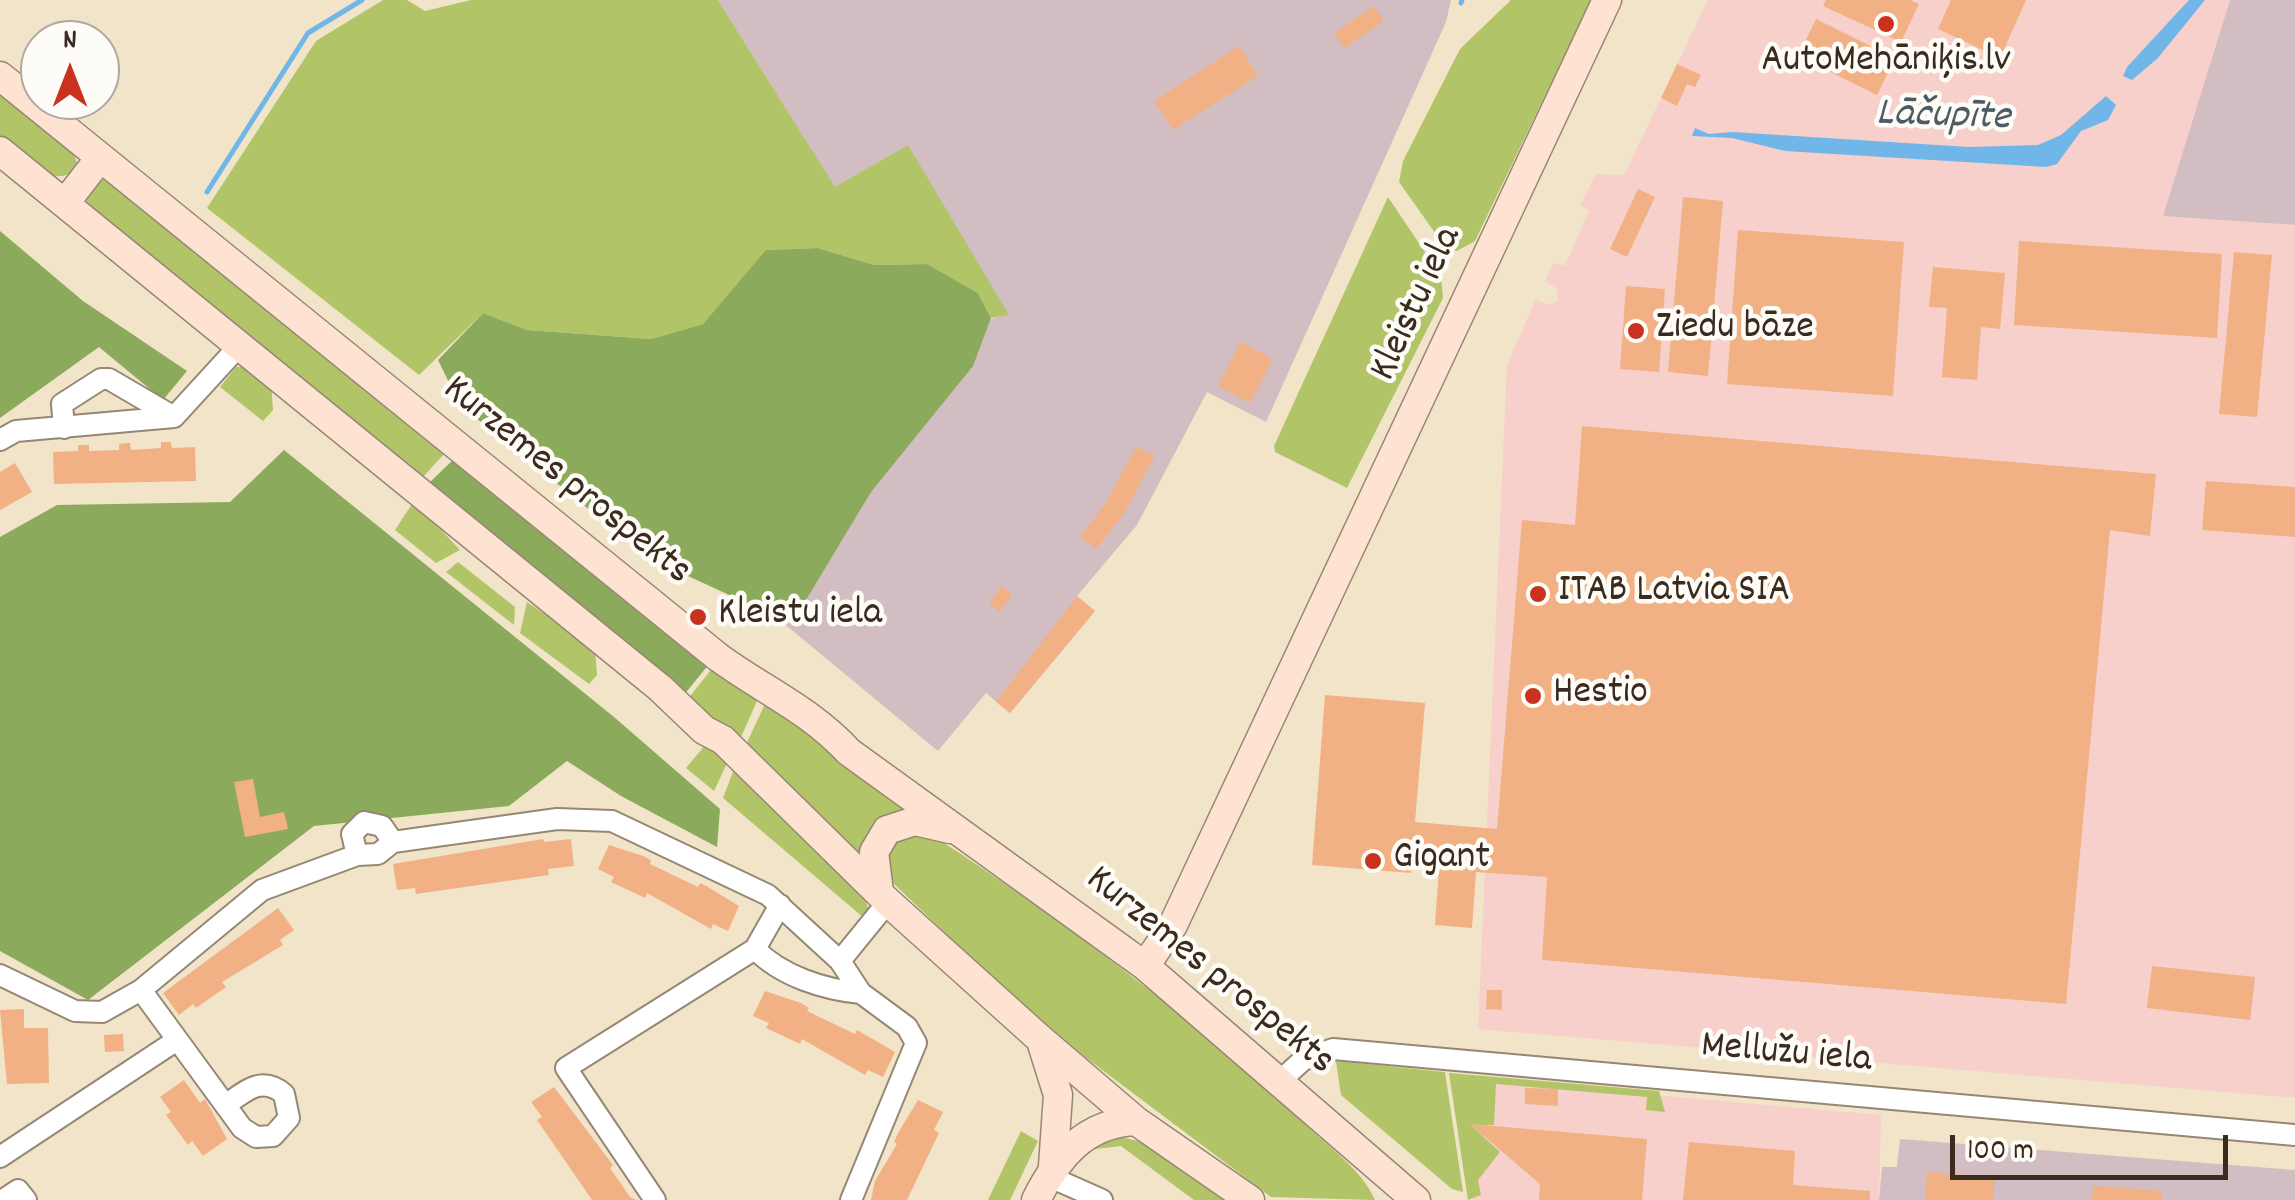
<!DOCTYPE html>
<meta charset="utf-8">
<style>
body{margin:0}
#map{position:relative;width:2295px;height:1200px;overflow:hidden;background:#f1e4c9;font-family:Dekko,sans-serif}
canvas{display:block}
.north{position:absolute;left:20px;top:20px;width:100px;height:100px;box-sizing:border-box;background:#fdfcf7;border:2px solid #afa8a0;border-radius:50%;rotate:0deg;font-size:28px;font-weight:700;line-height:40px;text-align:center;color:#3b2a1e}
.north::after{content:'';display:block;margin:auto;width:35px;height:45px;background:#c8321e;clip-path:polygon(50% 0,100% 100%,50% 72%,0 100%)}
.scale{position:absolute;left:1950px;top:1135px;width:278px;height:45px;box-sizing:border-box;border:5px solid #3b2a1e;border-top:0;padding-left:12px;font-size:30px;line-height:35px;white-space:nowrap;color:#3b2a1e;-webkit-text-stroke:8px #fdfcf7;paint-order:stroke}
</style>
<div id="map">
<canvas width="2295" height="1200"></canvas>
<div class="north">N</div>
<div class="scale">100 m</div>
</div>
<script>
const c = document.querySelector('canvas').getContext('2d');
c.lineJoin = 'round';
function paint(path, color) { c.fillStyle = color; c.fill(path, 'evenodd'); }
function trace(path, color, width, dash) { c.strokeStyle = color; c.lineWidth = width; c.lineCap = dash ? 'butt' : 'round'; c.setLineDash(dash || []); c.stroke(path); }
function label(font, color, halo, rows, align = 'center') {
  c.font = font + ' Dekko,sans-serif'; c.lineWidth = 9; c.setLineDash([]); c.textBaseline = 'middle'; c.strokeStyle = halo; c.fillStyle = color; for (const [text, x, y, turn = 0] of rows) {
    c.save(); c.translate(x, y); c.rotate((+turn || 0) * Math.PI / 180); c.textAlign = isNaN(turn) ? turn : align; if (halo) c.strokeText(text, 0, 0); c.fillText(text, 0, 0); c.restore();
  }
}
paint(new Path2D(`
 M1708,0H2230L2164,216L2295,225V1098L1478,1029L1507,365L1536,299L1548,305L1558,301L1557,289L1545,281L1553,263L1565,266L1589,210L1580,206L1596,174L1624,175Z
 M1460,1078L1881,1115L1879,1200H1473Z`), '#f7d0cb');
paint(new Path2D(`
 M718,0H1451L1446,22L1266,422L1207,392L1137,525L1077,596L1095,611L1010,713L986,693L938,751L747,593L966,327L1008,314L835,188Z
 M2230,0H2295V225L2163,216Z
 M1900,1139L2295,1170V1200H1879L1882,1167H1897Z`), '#d2bec2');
paint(new Path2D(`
 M383,0H407L425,11L471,0H718L835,187L908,145L1009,315L991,318L978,293L927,264L874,265L818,248L767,250L703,324L651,339L527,330L483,313L419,375L207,208L316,41Z
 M1511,0H1591L1475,241L1457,251L1445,247L1399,182L1403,161L1460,49Z
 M0,90L72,148L77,163L69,174C44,185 18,152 0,137Z
 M106,178L445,453L422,478L88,209C84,194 93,184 106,178Z
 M1388,197L1441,276L1443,298L1347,488L1275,452L1274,446Z
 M236,367H245L271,383L273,410L263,421L220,387Z
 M414,501L460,550L436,563L395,530Z
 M458,562L515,607L514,625L446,572Z
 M527,602L595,648L597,675L589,684L520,633Z
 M714,666L758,699L737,746L687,700Z
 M765,704L909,805L872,828L860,865L743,751Z
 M706,744L727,763L714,791L686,768Z
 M734,769L866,901L869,911L864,918L723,798Z
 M908,832L935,837C1067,923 1194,1019 1308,1127C1331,1149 1362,1170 1375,1200L1271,1197L1081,1054L994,980L890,880L887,848Z
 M1336,1061L1445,1072L1463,1192L1452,1189L1341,1095Z
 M1449,1073L1659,1091L1665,1112L1646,1110L1647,1097L1496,1084L1494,1125H1471L1500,1152L1478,1180L1481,1195L1468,1200Z
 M1021,1131L1038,1141L1010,1200H988Z
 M1118,1136L1145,1143L1224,1200H1194L1121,1146L1087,1150L1093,1143Z`), '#b1c468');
paint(new Path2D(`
 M0,231L83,301L187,371L163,400L99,347L0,418Z
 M818,248L874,265L927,264L978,293L991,318L973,366L871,492L806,600L760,615L740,600L649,558L460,405L438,360L483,313L527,330L651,339L703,324L766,250Z
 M284,450L614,717L720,809L717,847L621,796L567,761L509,806L314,826L88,1000L0,951V537L57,505L230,502Z
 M455,458L710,663L683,696L427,485Z`), '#8caa5c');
paint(new Path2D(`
 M2189,0H2205L2157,59L2132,80L2123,76L2127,67Z
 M2106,96L2116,105L2108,120L2081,131L2057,164L2046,167L1785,151L1732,138L1692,136L1695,128L1709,134L1732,132L1969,147L2038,145L2061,135Z`), '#71b6e8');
trace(new Path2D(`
 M1461,3L1462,0
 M207,192L308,33L362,0`), '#71b6e8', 5);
paint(new Path2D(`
 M1826,0H1910L1919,4L1901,42L1823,6Z
 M1951,0H2026L2000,58L1938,29Z
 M1374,6L1384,21L1344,48L1334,33Z
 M1816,19L1895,58L1877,95L1798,56Z
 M1239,46L1258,76L1173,130L1154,101Z
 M1677,64L1701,75L1695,87L1687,84L1677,106L1661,98Z
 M1638,189L1655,197L1627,257L1610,249Z
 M1683,197L1723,201L1708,376L1668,372Z
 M1738,230L1904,242L1893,396L1727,384Z
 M2019,241L2222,254L2217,338L2014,325Z
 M2234,252L2272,255L2257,417L2219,414Z
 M1933,267L2005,273L2000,329L1981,327L1977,380L1942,377L1947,308L1929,307Z
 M1626,286L1665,289L1659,372L1620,369Z
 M1241,342L1273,359L1250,403L1218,386Z
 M1582,426L2156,474L2150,536L2110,530L2066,1004L1542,960L1547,877L1476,872L1472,928L1435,925L1439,869L1412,867L1411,873L1312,865L1325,695L1425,703L1415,822L1497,829L1522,520L1575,525Z
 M161,442H171L172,448L195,447L196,481L54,484L53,452L78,451V445H89V451L119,450V444L125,443H130L131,450L161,448Z
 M1136,447L1155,456L1123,515L1096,549L1080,537L1106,503Z
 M15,463L32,492L0,510V472Z
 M2206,481L2295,487V537L2202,530Z
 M1001,586L1012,594L1000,612L989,604Z
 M1077,596L1095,611L1010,713L996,702Z
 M253,779L260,817L284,812L288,829L245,837L234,782Z
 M543,839L544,842L571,839L574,866L548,869L549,875L416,894L415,888L397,890L393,864Z
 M609,845L643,856L651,860L650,864L698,887L700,883L708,887L739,906L728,931L713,924L711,929L647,893L645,898L611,882L614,877L598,869Z
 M278,908L294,930L280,940L283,945L222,982L226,987L196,1008L193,1004L179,1015L163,993Z
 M2152,966L2255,977L2250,1020L2147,1008Z
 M1487,990H1502V1010L1486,1009Z
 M765,991L801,1003L809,1008L807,1011L855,1034L857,1030L895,1052L883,1077L868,1070L865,1075L802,1039L800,1044L766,1028L769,1023L753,1016Z
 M24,1009V1028H48L49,1083L7,1084L0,1010Z
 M123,1034L124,1051L105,1052L104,1035Z
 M184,1080L200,1103L205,1099L227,1139L203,1156L192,1141L188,1145L166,1115L171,1112L160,1097Z
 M554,1087L613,1165L610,1168L630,1197L636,1200H592L537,1120L542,1117L531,1102Z
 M1525,1088L1558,1089V1106L1525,1104Z
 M918,1100L943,1112L934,1130L939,1133L907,1200H871L875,1181L897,1144L894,1142L898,1133Z
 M1470,1124L1647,1139L1642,1200H1539L1540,1184Z
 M1689,1142L1795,1151L1793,1185L1870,1191V1200H1683Z
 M1927,1172L1995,1177L1993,1200H1925Z
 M2093,1186L2161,1191V1200H2092Z`), '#f1b184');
const street = new Path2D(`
 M64,428L62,404L101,379H109L174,417
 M0,440L16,431L174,417L239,346
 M357,855L352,834L364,822L382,826L393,842
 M755,949C781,976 825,990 861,993
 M840,961L861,993L907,1027L916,1043L851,1200
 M0,975L75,1011L102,1012L141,990L262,890L357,855L378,854L393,842L557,819L612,821L768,895L840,961L888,902
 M141,990L242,1128L256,1137L273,1136L289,1118L284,1094C262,1075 245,1091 226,1105
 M1281,1080L1303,1060L1333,1049L2295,1135
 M0,1157L177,1040
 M1048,1176L1102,1200
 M3,1200L18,1190L26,1200
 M655,1200L566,1068L755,949L780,905`);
const secondary = new Path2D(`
 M0,76L718,657C763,690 809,709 849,752L1145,966L1416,1200
 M0,151L660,688L704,730L723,740L888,902L1039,1038L1136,1121L1250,1200
 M65,203L100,158
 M879,892L874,852L887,830L915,821L950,829
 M1145,966L1173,925L1607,0
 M1042,1044L1058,1095L1053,1166
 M1036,1200C1058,1156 1085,1123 1136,1121`);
trace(street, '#968774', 24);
trace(secondary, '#968774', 31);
trace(street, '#fff', 20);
trace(secondary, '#fee3d2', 28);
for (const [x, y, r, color] of [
 [1886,24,10,"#c8321e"],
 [1636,331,10,"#c8321e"],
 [1538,594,10,"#c8321e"],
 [698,617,10,"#c8321e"],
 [1533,696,10,"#c8321e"],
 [1373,861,10,"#c8321e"]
]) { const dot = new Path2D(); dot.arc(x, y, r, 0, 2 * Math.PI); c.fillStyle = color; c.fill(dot); trace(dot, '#fdfcf7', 4); }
label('40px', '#3b2a1e', '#fdfcf7', [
 ["AutoMehāniķis.lv",1886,64,"center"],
 ["Ziedu bāze",1656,331],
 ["ITAB Latvia SIA",1558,594],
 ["Kleistu iela",718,617],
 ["Hestio",1553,696],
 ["Gigant",1393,861]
], 'left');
label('40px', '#3b2a1e', '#fdfcf7', [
 ["Kleistu iela",1419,305,-65],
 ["Kurzemes prospekts",565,483,39],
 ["Kurzemes prospekts",1208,973,39],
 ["Mellužu iela",1786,1056,5]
]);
label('italic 42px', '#4e5b65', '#fdfcf7', [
 ["Lāčupīte",1943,119,2]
]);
</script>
